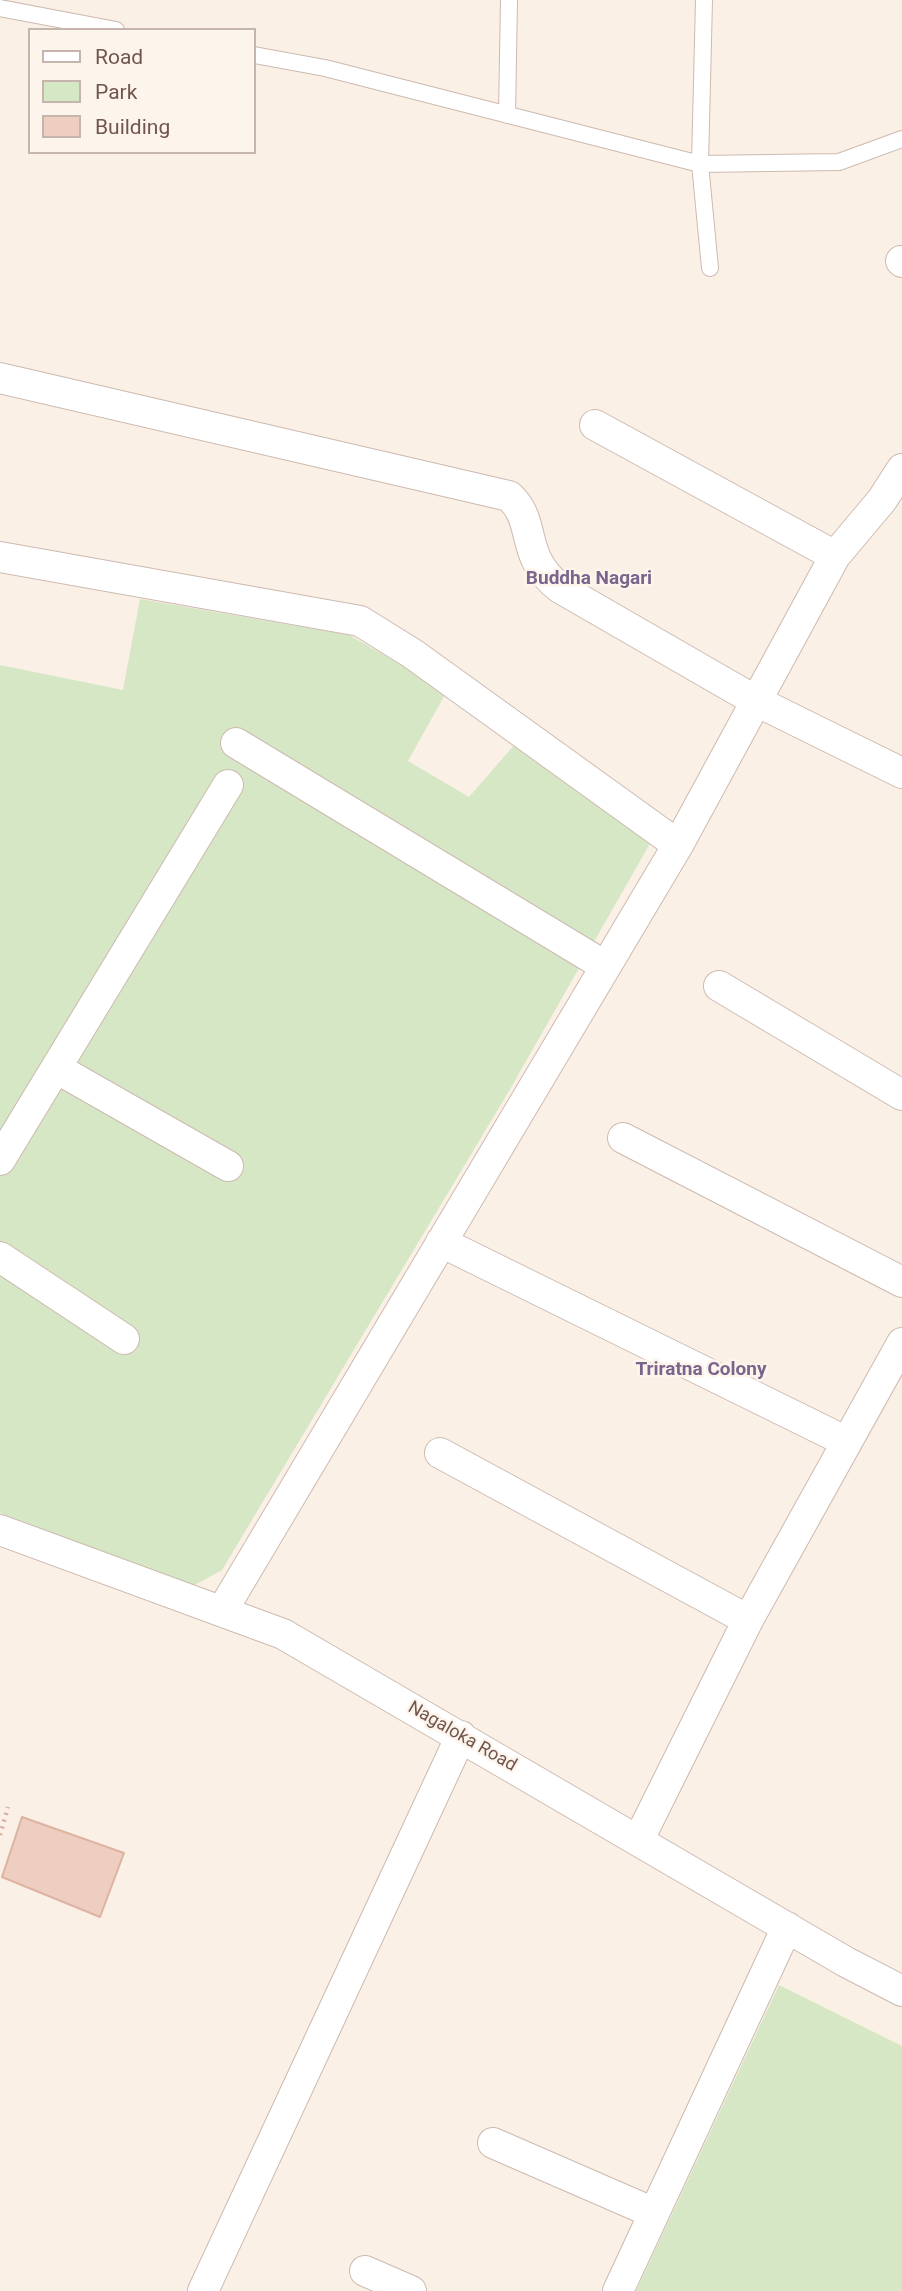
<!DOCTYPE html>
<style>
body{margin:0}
#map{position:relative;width:902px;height:2291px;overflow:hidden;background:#faf0e6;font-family:Roboto,sans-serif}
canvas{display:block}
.legend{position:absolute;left:28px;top:28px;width:228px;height:126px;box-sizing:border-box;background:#fdf5ec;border:2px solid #c5b5ac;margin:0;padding:9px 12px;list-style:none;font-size:21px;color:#71564d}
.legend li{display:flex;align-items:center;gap:14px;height:35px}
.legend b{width:35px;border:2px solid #c5b5ac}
</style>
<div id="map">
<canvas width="902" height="2291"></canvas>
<ul class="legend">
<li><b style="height:9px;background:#fff"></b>Road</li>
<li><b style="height:19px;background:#d6e7c5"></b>Park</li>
<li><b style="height:19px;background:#edcec0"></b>Building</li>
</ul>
</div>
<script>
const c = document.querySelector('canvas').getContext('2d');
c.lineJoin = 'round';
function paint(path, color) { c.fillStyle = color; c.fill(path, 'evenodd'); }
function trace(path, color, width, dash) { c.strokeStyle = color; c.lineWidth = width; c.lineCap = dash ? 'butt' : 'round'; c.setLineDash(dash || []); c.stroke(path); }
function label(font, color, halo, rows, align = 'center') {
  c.font = font + ' Roboto,sans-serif'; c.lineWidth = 5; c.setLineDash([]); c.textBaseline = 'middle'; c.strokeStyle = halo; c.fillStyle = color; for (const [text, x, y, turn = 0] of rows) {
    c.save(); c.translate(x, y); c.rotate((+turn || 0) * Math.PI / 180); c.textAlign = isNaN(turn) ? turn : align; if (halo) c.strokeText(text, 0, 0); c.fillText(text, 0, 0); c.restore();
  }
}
paint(new Path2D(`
 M140,599L349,635L447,691L408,761L469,797L516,743L652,840L509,1091L222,1570L193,1586L0,1513V665L123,690Z
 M779,1985L902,2046V2291H636Z`), '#d6e7c5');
const building = new Path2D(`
 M22,1817L124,1853L100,1917L2,1877Z`);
paint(building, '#edcec0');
trace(building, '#deb3a2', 2);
const service = new Path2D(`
 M704,0L700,164L710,268
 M0,8L116,30
 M254,55L325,68L700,164L839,162L902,139
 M507,115L509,0`);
const minor = new Path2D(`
 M901,261L902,262
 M0,378L509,496C538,522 518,555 560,588L756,701L902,773
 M595,425L835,556
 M0,557L360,621L413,654L678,845
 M236,743L605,966
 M719,986L902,1095
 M56,1068L228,1166
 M623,1138L902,1282
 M0,1160L228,785
 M441,1242L845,1441
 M0,1257L124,1339
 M440,1453L748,1620
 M0,1530L283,1634L846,1962L902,1991
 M222,1611L678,845L835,556L882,500L902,469
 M639,1839L748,1620L902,1343
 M493,2143L654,2213
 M365,2271L411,2291
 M203,2291L461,1736
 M618,2291L787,1927`);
trace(service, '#cdbab0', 18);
trace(minor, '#cdbab0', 32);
trace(new Path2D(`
 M0,1835L8,1807`), '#d2b1a3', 4.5, [2, 5]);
trace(service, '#fff', 16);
trace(minor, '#fff', 30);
label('18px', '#71564d', '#fdf5ec', [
 ["Nagaloka Road",462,1737,30]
]);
label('bold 19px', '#7b658d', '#fdf5ec', [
 ["Buddha Nagari",589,579],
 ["Triratna Colony",701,1370]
]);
</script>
